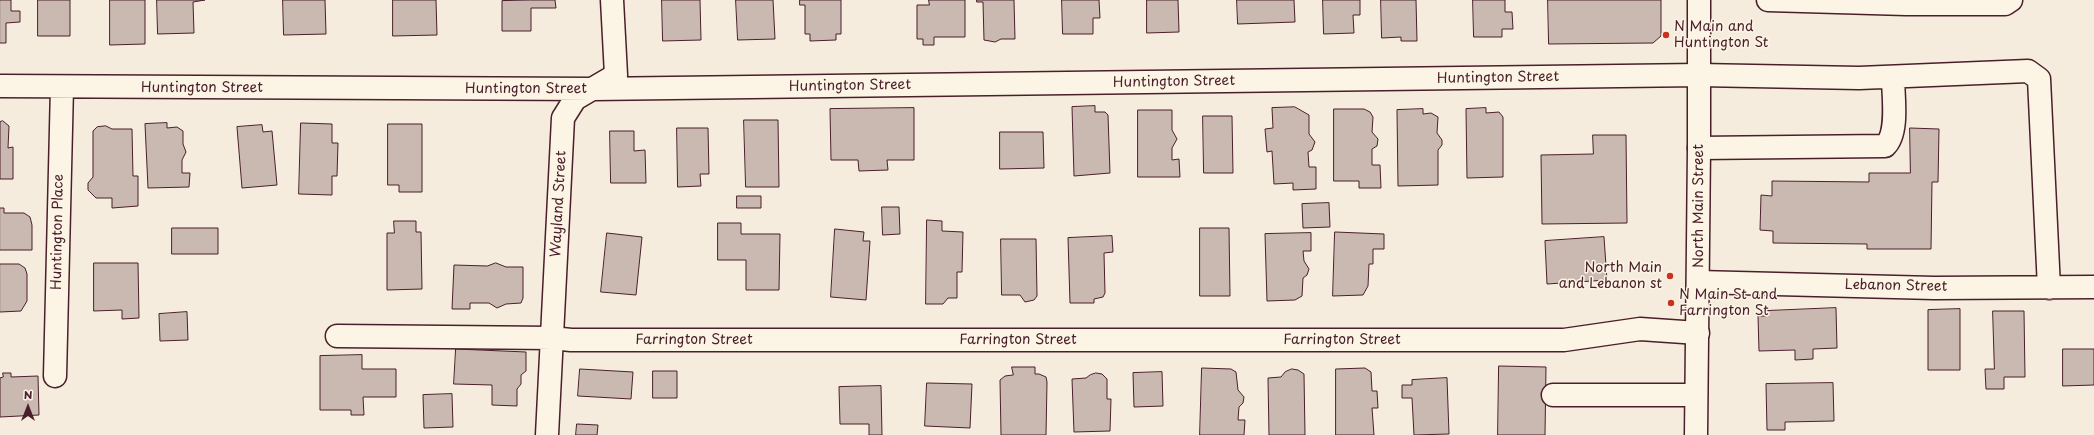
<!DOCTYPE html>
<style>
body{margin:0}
#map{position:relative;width:2094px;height:435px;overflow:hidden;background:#f5ecde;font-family:"Playpen Sans",sans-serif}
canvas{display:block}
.north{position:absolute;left:8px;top:387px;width:40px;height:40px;-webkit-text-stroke:3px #fcf5e5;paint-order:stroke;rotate:0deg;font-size:11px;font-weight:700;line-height:16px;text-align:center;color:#4a1f2b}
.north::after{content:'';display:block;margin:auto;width:14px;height:18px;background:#4a1f2b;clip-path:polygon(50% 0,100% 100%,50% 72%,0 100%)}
</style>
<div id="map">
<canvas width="2094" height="435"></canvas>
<div class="north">N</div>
</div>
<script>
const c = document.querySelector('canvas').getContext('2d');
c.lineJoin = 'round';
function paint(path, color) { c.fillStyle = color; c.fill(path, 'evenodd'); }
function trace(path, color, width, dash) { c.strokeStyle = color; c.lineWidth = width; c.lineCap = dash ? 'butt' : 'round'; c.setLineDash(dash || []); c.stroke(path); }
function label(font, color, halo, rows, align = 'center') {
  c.font = font + ' "Playpen Sans",sans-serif'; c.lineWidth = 3; c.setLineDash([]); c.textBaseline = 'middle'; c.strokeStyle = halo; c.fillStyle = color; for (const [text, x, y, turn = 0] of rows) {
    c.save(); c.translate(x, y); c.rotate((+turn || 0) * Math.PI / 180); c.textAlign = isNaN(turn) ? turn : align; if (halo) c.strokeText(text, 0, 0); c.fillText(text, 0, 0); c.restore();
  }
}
const building = new Path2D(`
 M0,0H11V11H20V22L6,23V43H0Z
 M38,0H70V36H38Z
 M110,0H145V44L110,45Z
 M157,0H205L193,2L194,33L158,34Z
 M283,0H325L326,34L284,35Z
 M393,0H436L437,35L393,36Z
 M531,0H555L556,8H531V31H502V1Z
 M662,0H700L701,40L663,41Z
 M736,0H773L775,39L738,40Z
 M800,0H841V34H836V40L810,41V34H805V5H800Z
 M929,0H965V37H934V45H923V39H917V5H929Z
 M977,0H1014L1015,39H1001L995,42L984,40L983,2H977Z
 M1062,0H1099L1100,18H1093V34H1063Z
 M1147,0H1178L1179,32L1147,33Z
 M1237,0H1294L1295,22L1238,24Z
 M1323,0H1360V15H1353L1354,33L1324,34Z
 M1381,0H1416L1417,41H1401V37L1382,38Z
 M1473,0H1505V12H1512L1513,29H1502V37H1474Z
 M1548,0H1661V36L1653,43L1549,44Z
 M1095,106V112H1105L1108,115L1110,173L1074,176L1072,107Z
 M1295,107L1309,115V134L1315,142L1312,150L1308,152L1309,167H1316V189L1293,190V183L1274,184L1272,151L1267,152L1265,129L1273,128L1272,108Z
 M914,108V160H887L888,170L859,171L858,160H831L830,109Z
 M1486,108V113L1499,112L1503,117V177L1467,178L1466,109Z
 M1334,109H1364L1370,112L1373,117L1372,132L1378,139L1377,146L1372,149V165H1380L1381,188H1359V181H1334Z
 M1423,109V114L1431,113L1438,117L1437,133L1442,140V145L1438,150V185L1398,186L1397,110Z
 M1138,110H1172V130L1177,139L1172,148V160L1179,159L1180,177H1138Z
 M1203,116H1232L1233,173H1204Z
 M744,120H778L779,187H746Z
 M3,121L9,126L8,148L13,147V179H0V122Z
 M167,123V128L177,127L183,131V144L186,152L182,160V173H190L189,187L148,188L145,124Z
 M301,123L332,124V143H338L337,176H332V195L299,194Z
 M388,124H422V192H399V185H388Z
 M262,125L263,132L272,131L277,185L242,188L237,127Z
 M106,126L112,129H132L133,176H138V206L112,208V198H96L88,190V183L93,177V131L97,127Z
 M677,128H708L709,174H700L701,186L678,187Z
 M1910,128L1939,129L1938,182H1932L1931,249H1867V244L1773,243V231L1760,230L1761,195L1772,196V181L1869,182V173H1910Z
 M610,131H634V151L645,150L646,183H611Z
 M1000,132H1043L1044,168L1000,169Z
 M1593,135H1626L1627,223L1542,224L1541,155L1593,154Z
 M737,196H761V208H737Z
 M1329,203L1330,227L1303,228L1302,204Z
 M882,207H899L900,234L883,235Z
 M0,208H4V213H24L30,217L32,225V250H0Z
 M927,220L942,221V231L963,232L962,272H957V298H948L943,304H926Z
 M394,221H416V232H421L422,289L387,290V233H394Z
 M718,223H741V234H780L779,290H746V260H718Z
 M172,228H218V254H172Z
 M1200,228H1229L1230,296H1200Z
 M835,229L864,232L863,241H870L866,300L831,297Z
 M1335,232L1384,234V249H1373V264H1369L1368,286L1363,295L1333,296Z
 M607,233L642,237L636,295L601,292Z
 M1311,233V251H1303L1304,261L1309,269L1307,275L1303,278L1302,296L1295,300L1267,301L1265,234Z
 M1112,236L1113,252L1104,253L1105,293L1103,297L1094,299V303H1070L1068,238Z
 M1604,237L1607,280L1547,284L1545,241Z
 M1001,239H1036L1037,296L1034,300L1025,302L1020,295H1002Z
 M94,263H138L139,318L122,319V310L94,311Z
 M496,263L506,267H523V298L521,303L506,304L497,308L489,303H470V309H452L454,265L487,266Z
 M0,264H19L25,268L27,274V301L21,311L0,312Z
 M1836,308L1837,348L1813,349V359L1795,360V350L1759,351L1758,316H1766V311Z
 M1960,309V370H1928V310Z
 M1993,311H2024L2025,377H2004V389H1986L1985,369H1994Z
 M187,312L188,340L160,341L159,314Z
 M456,349L526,352V371L521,375V384L517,389V406L492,405V385L454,384Z
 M2063,349H2094V385L2063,386Z
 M362,355V369H396V397H363L364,415H351V410H320V356Z
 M1499,366L1546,367L1545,435H1498Z
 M1012,367H1035V374H1039L1046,377L1047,382L1046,435H1001L1000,380L1005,376L1013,375Z
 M1202,368L1231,369L1236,372L1238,390L1244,397L1243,403L1239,407L1238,420H1245L1244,435H1200Z
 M580,369L633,372L631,399L578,396Z
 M1292,369L1298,370L1304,374L1305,435H1269L1268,378L1281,377L1285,372Z
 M1336,369L1365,368L1371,372L1372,391H1377L1378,408H1372L1374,435H1336Z
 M653,371H677V398H653Z
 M1162,372L1163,406L1134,407L1133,373Z
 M3,373H11V377L38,376L39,415L0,417V378L3,377Z
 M1096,373L1102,374L1107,379V399H1111L1110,431L1074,432L1072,379L1086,378L1090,375Z
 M1447,378L1449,434L1414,435L1412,398H1402V385H1412V380Z
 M927,383L972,384L970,428L925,426Z
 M1833,383L1834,421L1785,422V430H1767L1766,384Z
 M881,386L882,435H869V424H840L839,387Z
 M452,394L453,427L424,428L423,395Z
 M577,424L598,425L597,435H576Z`);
paint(building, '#cab9b1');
trace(building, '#4a1f2b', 1);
const minor = new Path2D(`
 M1768,0L1906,4
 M1903,0L1906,4H2005L2011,0
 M0,86L593,89L1699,75L1859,78L2028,71L2039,79L2049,288
 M1699,148L1885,146C1899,133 1893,96 1893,77
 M1698,282L1934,288L2094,287
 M337,336L552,338L571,340H1564L1640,329L1698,333
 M55,376L62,87
 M1553,395H1696
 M547,435L563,118L575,99L616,75L612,0`);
const major = new Path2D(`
 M1696,435L1699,148V0`);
trace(minor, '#4a1f2b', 25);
trace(major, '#4a1f2b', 25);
trace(minor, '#fcf5e5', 22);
trace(major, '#fcf5e5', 22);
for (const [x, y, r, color] of [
 [1666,35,4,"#c8321e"],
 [1670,276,4,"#c8321e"],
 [1671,303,4,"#c8321e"]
]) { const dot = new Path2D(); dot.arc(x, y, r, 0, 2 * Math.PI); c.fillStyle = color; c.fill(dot); trace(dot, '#fcf5e5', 1.5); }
label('14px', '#4a1f2b', '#fcf5e5', [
 ["N Main and",1674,27],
 ["Huntington St",1674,43],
 ["North Main",1662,268,"right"],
 ["and Lebanon st",1662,284,"right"],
 ["N Main St and",1679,295],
 ["Farrington St",1679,311]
], 'left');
label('14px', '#4a1f2b', '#fcf5e5', [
 ["Huntington Street",1498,78,-1],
 ["Huntington Street",1174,82,-1],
 ["Huntington Street",850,86,-1],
 ["Huntington Street",202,88],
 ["Huntington Street",526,89],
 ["Wayland Street",559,204,-87],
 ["North Main Street",1699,206,-90],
 ["Huntington Place",58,232,-89],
 ["Lebanon Street",1896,286,1],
 ["Farrington Street",694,340],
 ["Farrington Street",1018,340],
 ["Farrington Street",1342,340]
]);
</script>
